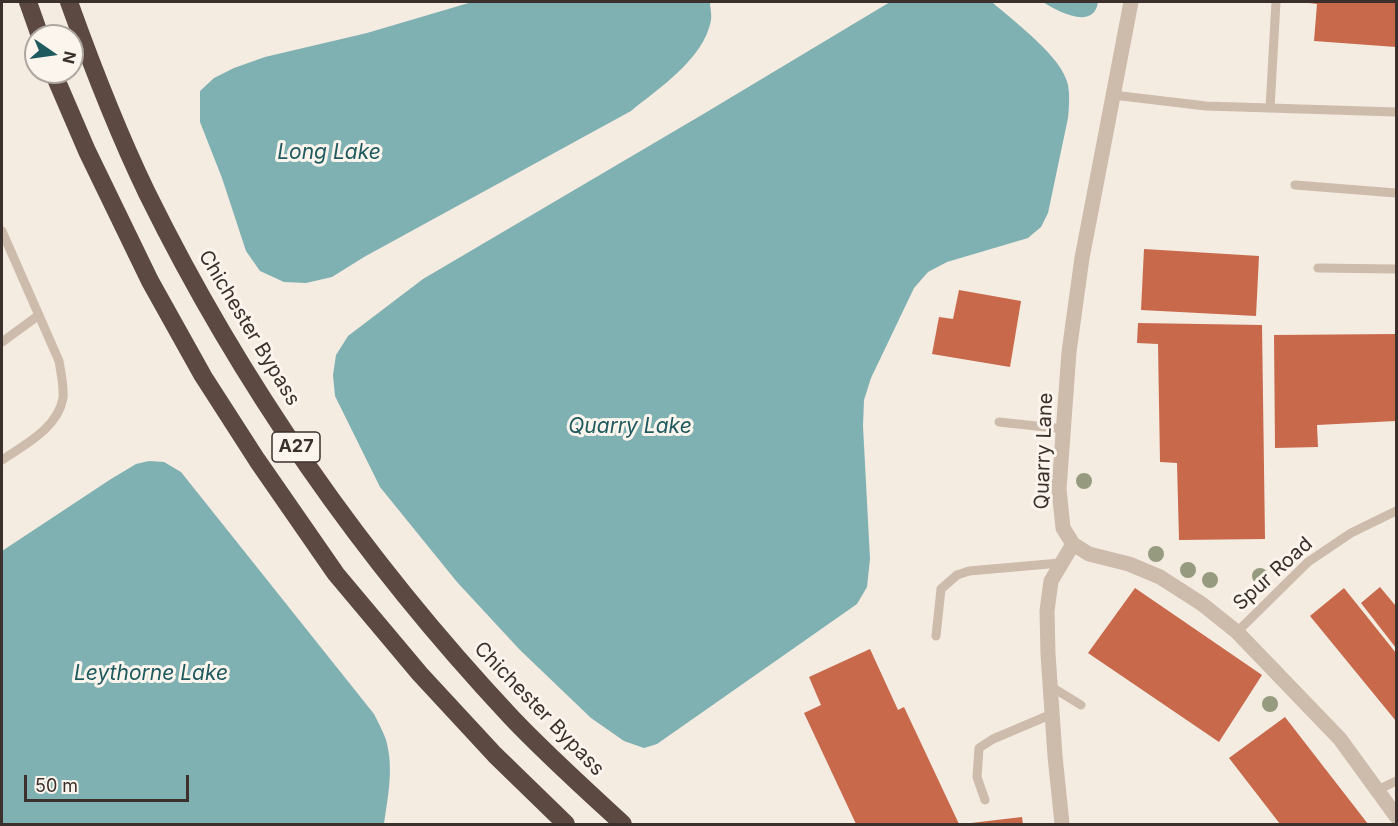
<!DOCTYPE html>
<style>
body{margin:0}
#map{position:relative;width:1398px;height:826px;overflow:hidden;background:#f4ebe1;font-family:Inter,sans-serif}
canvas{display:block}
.frame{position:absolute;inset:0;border:3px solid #3b302b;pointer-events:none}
.north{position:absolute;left:24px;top:24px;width:60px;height:60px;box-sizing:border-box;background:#fbf5ee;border:2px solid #aea6a0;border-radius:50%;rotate:103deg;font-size:16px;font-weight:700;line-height:24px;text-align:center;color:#3b302b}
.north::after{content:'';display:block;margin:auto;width:21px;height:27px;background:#1f5a5e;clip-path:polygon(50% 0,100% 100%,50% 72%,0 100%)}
.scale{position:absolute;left:24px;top:775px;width:165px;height:27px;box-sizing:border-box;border:3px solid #3b302b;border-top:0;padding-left:8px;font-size:18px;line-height:21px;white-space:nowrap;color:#3b302b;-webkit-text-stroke:4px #fbf5ee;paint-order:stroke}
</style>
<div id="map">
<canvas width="1398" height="826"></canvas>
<div class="frame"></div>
<div class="north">N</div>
<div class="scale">50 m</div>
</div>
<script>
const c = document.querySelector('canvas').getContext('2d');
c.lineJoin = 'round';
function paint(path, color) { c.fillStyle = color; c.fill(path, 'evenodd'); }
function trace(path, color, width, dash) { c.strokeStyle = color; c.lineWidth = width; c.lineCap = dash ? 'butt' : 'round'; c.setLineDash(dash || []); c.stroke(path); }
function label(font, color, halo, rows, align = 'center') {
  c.font = font + ' Inter,sans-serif'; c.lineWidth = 6; c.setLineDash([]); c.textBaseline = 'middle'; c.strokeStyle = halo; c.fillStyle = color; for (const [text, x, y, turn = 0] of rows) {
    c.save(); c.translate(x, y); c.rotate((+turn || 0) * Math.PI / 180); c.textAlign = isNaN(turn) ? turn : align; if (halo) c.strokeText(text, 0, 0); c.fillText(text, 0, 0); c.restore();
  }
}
paint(new Path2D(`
 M472,2H710C710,7 712,15 711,20C704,59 659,88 631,111L364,257L332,277L306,283L284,282L260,271L246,251L222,178L200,122V91L214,78L234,68L265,57L367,33Z
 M890,2H992C1014,22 1062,56 1068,85C1070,96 1069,107 1068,118L1048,213L1041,227L1028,238L947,262L928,272L914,288L871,378L864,400L863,426L870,559L867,587L857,604L657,744L644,748L624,741L591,718L520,650L457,582L380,487L335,396L333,375L336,355L348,336L423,279L700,116Z
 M1043,2H1098C1094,31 1057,11 1043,2Z
 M149,461L164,462L181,472L374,714C378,722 383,731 386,740C394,768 388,796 384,824H2V551L111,479L136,464Z`), '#7fb0b2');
paint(new Path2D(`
 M1309,2H1396V47L1314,41L1317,4L1309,3Z
 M1144,249L1259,256L1256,316L1141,310Z
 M959,290L1021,301L1010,367L932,354L939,317L953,319Z
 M1138,323L1262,325L1265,539L1179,540L1177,463L1160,462L1158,344L1137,343Z
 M1396,334V421L1317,425L1318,447L1275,448L1274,335Z
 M1380,587L1395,605L1396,603V648L1361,603Z
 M1135,588L1262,675L1219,742L1088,653Z
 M1344,588L1396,653V721L1310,616Z
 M870,649L898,710L904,707L959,824H856L804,713L821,705L809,677Z
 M1285,717L1368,824H1280L1229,758Z
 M1022,817L1023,824H971V823Z`), '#c8694b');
trace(new Path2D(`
 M1113,95L1206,106L1396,112
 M1270,108L1276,2
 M1295,185L1396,193
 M2,231L59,361C61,373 64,386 63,398C58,428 24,445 2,460
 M1318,268L1396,269
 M2,342L39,315
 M999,422L1064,429
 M1237,632L1308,562L1351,533L1396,511
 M936,636L941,589L957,575L969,571L1060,563
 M1050,686L1081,705
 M1378,790L1396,781
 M985,800L977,777L979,748L993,739L1052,714`), '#cdbbac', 9);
trace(new Path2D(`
 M1131,2L1082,258L1069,352L1059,489L1063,528L1073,544L1089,554L1129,564L1160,577L1202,604L1237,632L1340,739L1396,816
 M1062,824L1055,756L1048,654L1047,611L1051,581L1073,544`), '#cdbbac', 15);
trace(new Path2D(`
 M28,2L40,36
 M69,2C92,66 117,131 147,193C241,384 365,561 511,717C546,754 585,789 623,824
 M53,72L87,151L150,281L203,376L257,460L336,574L420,674L495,755L566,824`), '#5c4a42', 18);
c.fillStyle = '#969b7f';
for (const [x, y] of [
 [1084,481],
 [1156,554],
 [1188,570],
 [1260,576],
 [1210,580],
 [1270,704]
]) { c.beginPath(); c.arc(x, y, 8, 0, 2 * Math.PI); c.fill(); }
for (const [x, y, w] of [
 [296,447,48]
]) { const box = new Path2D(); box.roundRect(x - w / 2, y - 15, w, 30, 4.5); c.fillStyle = '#fbf5ee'; c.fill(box); trace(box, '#3b302b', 1.5); }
label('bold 18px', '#3b302b', null, [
 ["A27",296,447]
]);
label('20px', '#3b302b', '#fbf5ee', [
 ["Chichester Bypass",249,328,59],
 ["Quarry Lane",1044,451,-88],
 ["Spur Road",1273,574,-42],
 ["Chichester Bypass",539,709,46]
]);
label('italic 21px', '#1f5a5e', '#fbf5ee', [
 ["Long Lake",329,153],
 ["Quarry Lake",630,427],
 ["Leythorne Lake",151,674]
]);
</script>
